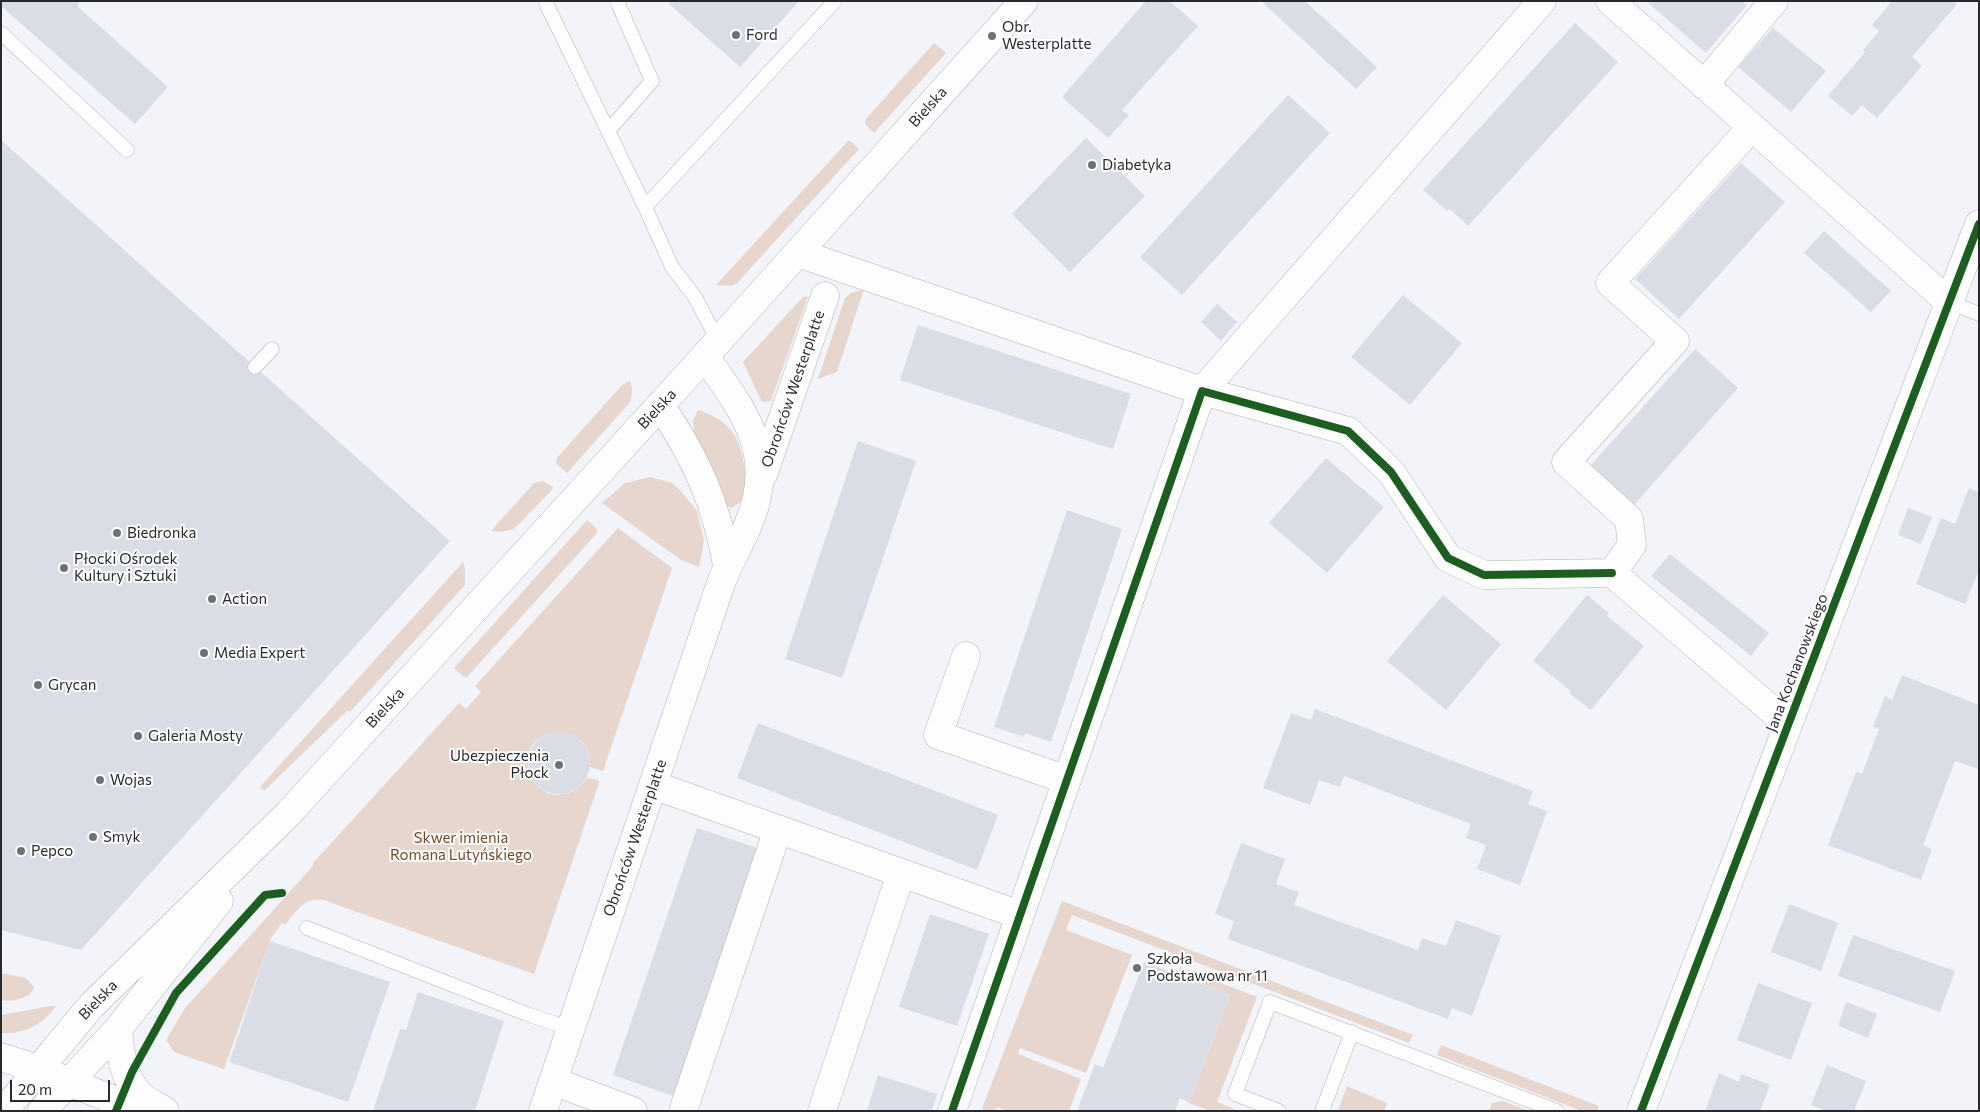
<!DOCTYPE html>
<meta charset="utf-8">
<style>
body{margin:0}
#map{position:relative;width:1980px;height:1112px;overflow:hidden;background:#f2f4fa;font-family:Commissioner,sans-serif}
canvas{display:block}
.frame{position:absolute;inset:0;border:2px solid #27292e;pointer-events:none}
.scale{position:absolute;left:10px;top:1080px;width:100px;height:22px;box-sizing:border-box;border:2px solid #27292e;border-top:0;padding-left:6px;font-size:15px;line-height:18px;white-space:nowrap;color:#27292e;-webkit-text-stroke:4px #fff;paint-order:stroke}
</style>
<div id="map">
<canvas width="1980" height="1112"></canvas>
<div class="frame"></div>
<div class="scale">20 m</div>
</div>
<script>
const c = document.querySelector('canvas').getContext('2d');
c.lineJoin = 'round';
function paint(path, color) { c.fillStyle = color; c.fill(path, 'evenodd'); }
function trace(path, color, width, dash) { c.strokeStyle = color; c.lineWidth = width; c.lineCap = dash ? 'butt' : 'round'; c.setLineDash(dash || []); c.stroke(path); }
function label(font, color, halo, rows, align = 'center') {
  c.font = font + ' Commissioner,sans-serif'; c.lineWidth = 4; c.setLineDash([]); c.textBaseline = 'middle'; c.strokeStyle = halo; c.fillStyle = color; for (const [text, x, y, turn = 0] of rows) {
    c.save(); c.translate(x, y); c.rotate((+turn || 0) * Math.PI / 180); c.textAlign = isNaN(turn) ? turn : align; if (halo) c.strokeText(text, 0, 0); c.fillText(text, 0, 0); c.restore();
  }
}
paint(new Path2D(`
 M934,43L946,53L874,133L865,124L866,119Z
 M849,140L859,149L737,283L731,286L716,285Z
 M864,289L837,372L818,379L845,298L851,293Z
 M806,296L808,297L771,401L762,402L743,362L802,298Z
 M630,381L632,387L631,401L567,473L556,463L557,458L622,385Z
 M698,410C711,414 721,419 731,430C742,443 750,481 743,497C741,502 736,505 732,508L727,506L719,484L695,437L693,421Z
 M650,477L672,483L681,491L697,511L704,541L699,567L681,560L602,503L625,483Z
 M543,481L553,487L552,490L514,529L502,532L491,531L534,483Z
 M587,520L597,529V533L467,677H464L454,668Z
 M618,528L672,568L603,771L590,767C594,721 524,722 528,765C528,775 533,782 540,788C555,801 577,794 587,778L598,780L599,783L534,974L323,900C302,898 297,911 285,925L282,923L271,938L224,1069L174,1052L166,1040L185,1008L313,866V863L459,703L466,709L481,692L475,686Z
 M463,562L465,569V585L350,712L348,710L264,791L260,787Z
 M1062,901L1413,1035L1409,1043L1072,915L1066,930L1132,955L1086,1073L1020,1048L1018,1054L1081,1079L1069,1111H1008L997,1107L994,1111H981Z
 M1180,967L1257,997L1217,1102L1239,1111H1210L1189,1103L1230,995L1178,974Z
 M1,973L26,978L34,987C31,999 12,1002 1,1000Z
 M50,1006H56C44,1024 23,1035 1,1033V1015Z
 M1441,1045L1599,1106L1597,1111H1582L1437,1055Z
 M1347,1086L1387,1103L1384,1111H1338Z
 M1503,1101L1529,1111H1489L1492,1103Z`), '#e6d6cd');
paint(new Path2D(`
 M1,1H79L78,7L168,87L135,124L1,6Z
 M672,1H799L740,67L669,4Z
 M1146,1H1170L1198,26L1122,110L1129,115L1108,138L1062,97Z
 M1261,1H1305L1377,67L1356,89Z
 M1646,1H1742L1747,5L1706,53Z
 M1892,1H1953L1957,4L1912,57L1922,66L1877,118L1862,105L1852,116L1828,96L1865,52L1863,50L1879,31L1872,25Z
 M1575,23L1618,62L1468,226L1450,209L1447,211L1423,190Z
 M1773,28L1826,71L1791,112L1738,67Z
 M1288,95L1330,133L1182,295L1140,257Z
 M1086,138L1145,196L1070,272L1012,214Z
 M1,140L450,541L81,950L1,930Z
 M1741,163L1785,202L1679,319L1635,279Z
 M1824,231L1891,291L1871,312L1804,253Z
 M1403,295L1462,343L1410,405L1351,357Z
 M1217,304L1237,322L1221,341L1201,322Z
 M918,325L1131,394L1113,449L900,380Z
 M1695,349L1738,388L1633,506L1590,466Z
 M858,441L916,461L842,678L785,659Z
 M1326,458L1384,507L1327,573L1269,523Z
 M1969,488L1979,492V570L1965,604L1916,584L1941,518L1955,524Z
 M1908,508L1932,517L1921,544L1898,535Z
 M1067,510L1122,529L1051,742L1025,733L1024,737L994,727Z
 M1670,554L1769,633L1751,656L1651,576Z
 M1443,595L1501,644L1446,710L1387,661Z
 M1587,595L1609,613L1607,616L1644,646L1591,710L1569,693L1571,691L1533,661Z
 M1902,675L1979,705V767L1978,769L1955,761L1923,845L1932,849L1921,880L1828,845L1856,772L1862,774L1879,729L1873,727L1885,696L1892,700Z
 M1315,709L1533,791L1528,804L1547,811L1520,885L1477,869L1486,845L1466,838L1471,824L1344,776L1340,787L1319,780L1310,805L1263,788L1291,713L1311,720Z
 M758,723L998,815L977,870L737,778Z
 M528 763a31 31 0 1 1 62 0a31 31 0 1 1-62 0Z
 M697,828L760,849L676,1097L613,1075Z
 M1241,843L1285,859L1276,884L1299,892L1294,905L1418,950L1422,938L1446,946L1456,920L1501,936L1472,1016L1452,1008L1448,1019L1228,939L1234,921L1215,914Z
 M1789,904L1838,923L1821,971L1771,952Z
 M930,914L989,934L957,1026L899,1007Z
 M1853,935L1955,971L1940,1012L1838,976Z
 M270,941L390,982L348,1102L229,1062Z
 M1144,962L1230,995L1189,1103L1180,1098L1175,1111H1077L1095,1064L1103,1068Z
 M1758,983L1812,1003L1791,1060L1737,1040Z
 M418,992L504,1021L475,1111H373L400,1029L406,1030Z
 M1846,1002L1877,1014L1868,1038L1838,1026Z
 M1827,1065L1866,1081L1854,1111H1826L1811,1105Z
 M1719,1073L1739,1082L1741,1074L1770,1085L1760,1111H1705Z
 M878,1075L937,1094L932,1111H867Z`), '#dbdde6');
const lane = new Path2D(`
 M545,1L645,207L672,267L695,297L718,341
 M1,33L127,150
 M608,131L652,81L617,1
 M645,207L835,1
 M1949,302L1979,314
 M255,367L272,349
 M307,928L527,1014L571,1029
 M1279,1111L1235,1094L1270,1002L1557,1111
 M1322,1111L1352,1032`);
const street = new Path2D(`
 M1610,1L1949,302
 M1704,85L1774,1
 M1752,127L1610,283L1675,341L1566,462L1629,519L1632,545L1612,573L1788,724
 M798,253L1202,391L1542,1
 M660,405C696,458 716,502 727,565
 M763,475L825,296
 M966,656L938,735L1067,780
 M653,785L1020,915
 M553,1081L633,1111
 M543,1111L721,583C729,561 742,542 750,520C777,451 743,411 705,356
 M683,1111L778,829
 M822,1111L901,873
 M952,1111L1202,391L1348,431L1391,472L1448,558L1484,575L1612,573
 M1641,1111L1979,224`);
const secondary = new Path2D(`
 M118,1029C120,1052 123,1079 141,1096C148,1102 157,1106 165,1111
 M1,1057L38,1069L140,1111
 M4,1111L91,1006L288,814L705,356L1024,1
 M42,1111L118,1029L219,901`);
trace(lane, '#b1b3b7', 15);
trace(street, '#b1b3b7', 29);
trace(secondary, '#b1b3b7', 29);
trace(lane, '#fdfdfe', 14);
trace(street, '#fdfdfe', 28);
trace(secondary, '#fdfdfe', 28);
trace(new Path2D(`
 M116,1111L132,1072L176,993L265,895L282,893
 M952,1111L1202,391L1348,431L1391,472L1448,558L1484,575L1612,573
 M1641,1111L1979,224`), '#1b5e20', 8);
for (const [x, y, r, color] of [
 [736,35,5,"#6e7075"],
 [992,36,5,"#6e7075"],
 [1092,165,5,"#6e7075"],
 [117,533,5,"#6e7075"],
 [64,568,5,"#6e7075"],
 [212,599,5,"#6e7075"],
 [204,653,5,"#6e7075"],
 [38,685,5,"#6e7075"],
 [138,736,5,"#6e7075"],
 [559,765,5,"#6e7075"],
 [100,780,5,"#6e7075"],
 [93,837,5,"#6e7075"],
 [21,851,5,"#6e7075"],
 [1137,968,5,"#6e7075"]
]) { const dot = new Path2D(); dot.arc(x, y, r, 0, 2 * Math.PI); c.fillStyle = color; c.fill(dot); trace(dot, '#fff', 2); }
label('15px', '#27292e', '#fff', [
 ["Obr.",1002,27],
 ["Westerplatte",1002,44],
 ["Ford",746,35],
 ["Diabetyka",1102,165],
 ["Biedronka",127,533],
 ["Płocki Ośrodek",74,559],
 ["Kultury i Sztuki",74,576],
 ["Action",222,599],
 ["Media Expert",214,653],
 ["Grycan",48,685],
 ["Galeria Mosty",148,736],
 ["Ubezpieczenia",549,756,"right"],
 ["Płock",549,773,"right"],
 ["Wojas",110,780],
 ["Smyk",103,837],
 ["Pepco",31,851],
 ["Szkoła",1147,959],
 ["Podstawowa nr 11",1147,976]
], 'left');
label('15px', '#27292e', '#fff', [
 ["Bielska",928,107,-48],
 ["Obrońców Westerplatte",793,389,-71],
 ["Bielska",657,409,-47],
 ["Jana Kochanowskiego",1797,663,-69],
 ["Bielska",385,708,-47],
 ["Obrońców Westerplatte",635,838,-71],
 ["Bielska",98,1000,-46]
]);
label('15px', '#764727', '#fff', [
 ["Skwer imienia",461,838],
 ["Romana Lutyńskiego",461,855]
]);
</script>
